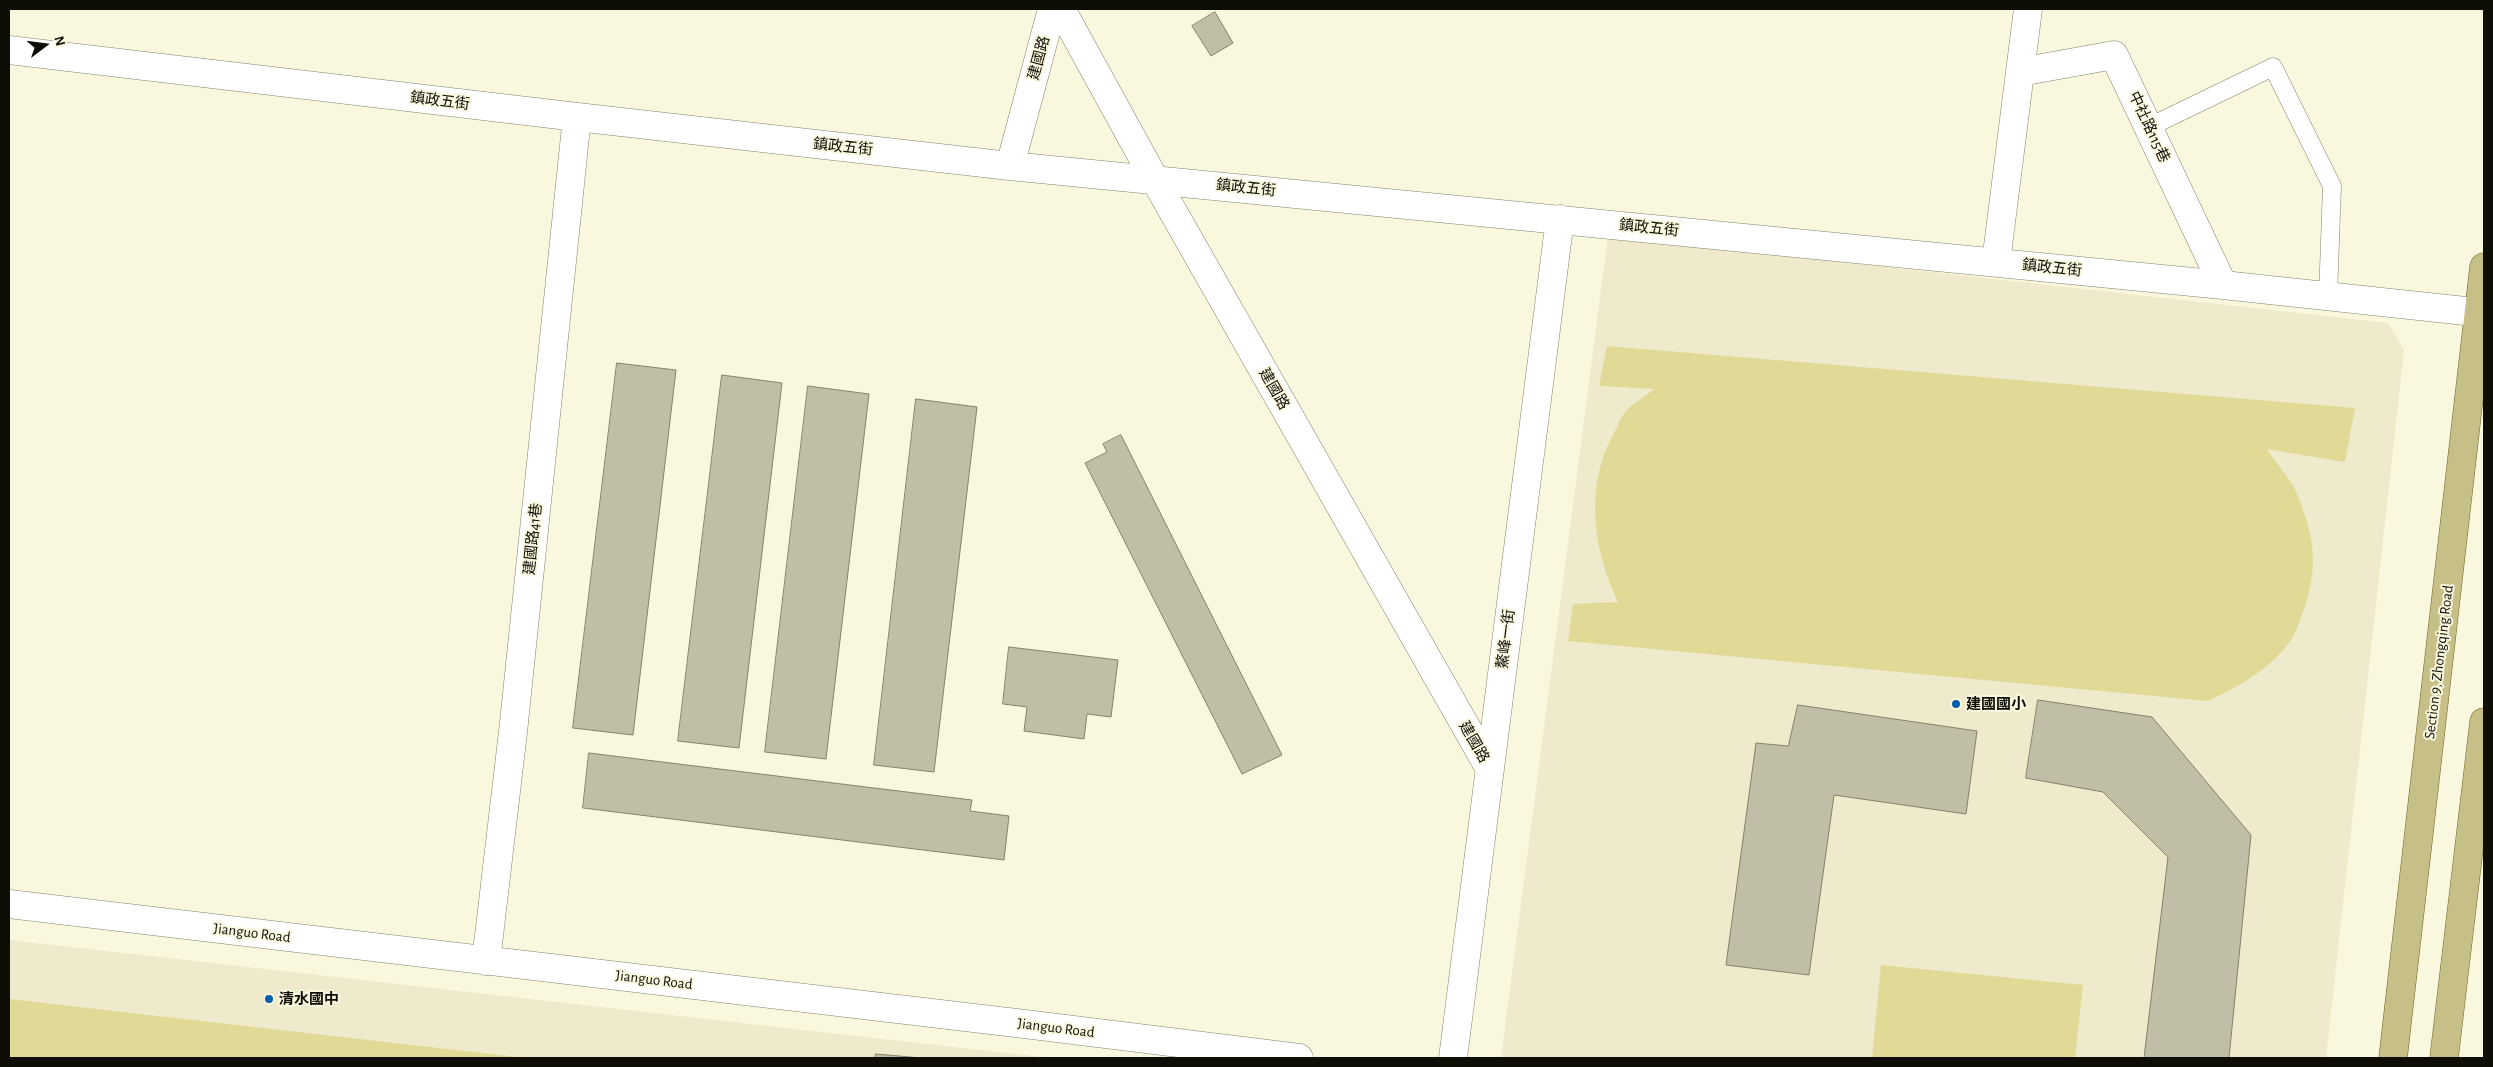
<!DOCTYPE html>
<meta charset="utf-8">
<style>
body{margin:0}
#map{position:relative;width:2493px;height:1067px;overflow:hidden;background:#f9f7de;font-family:"Alegreya Sans",sans-serif}
canvas{display:block}
.frame{position:absolute;inset:0;border:10px solid #0e0e06;pointer-events:none}
.north{position:absolute;left:20px;top:20px;width:50px;height:50px;-webkit-text-stroke:4px #f9f7de;paint-order:stroke;rotate:75deg;font-size:14px;font-weight:700;line-height:20px;text-align:center;color:#0e0e06}
.north::after{content:'';display:block;margin:auto;width:18px;height:22px;background:#0e0e06;clip-path:polygon(50% 0,100% 100%,50% 72%,0 100%)}
</style>
<div id="map">
<canvas width="2493" height="1067"></canvas>
<div class="frame"></div>
<div class="north">N</div>
</div>
<script>
const c = document.querySelector('canvas').getContext('2d');
c.lineJoin = 'round';
function paint(path, color) { c.fillStyle = color; c.fill(path, 'evenodd'); }
function trace(path, color, width, dash) { c.strokeStyle = color; c.lineWidth = width; c.lineCap = dash ? 'butt' : 'round'; c.setLineDash(dash || []); c.stroke(path); }
function label(font, color, halo, rows, align = 'center') {
  c.font = font + ' "Alegreya Sans","Noto Sans TC",sans-serif'; c.lineWidth = 4; c.setLineDash([]); c.textBaseline = 'middle'; c.strokeStyle = halo; c.fillStyle = color; for (const [text, x, y, turn = 0] of rows) {
    c.save(); c.translate(x, y); c.rotate((+turn || 0) * Math.PI / 180); c.textAlign = isNaN(turn) ? turn : align; if (halo) c.strokeText(text, 0, 0); c.fillText(text, 0, 0); c.restore();
  }
}
paint(new Path2D(`
 M1608,236L2388,323L2404,350L2326,1058H1501Z
 M9,940L1051,1058H9Z`), '#eeeacb');
paint(new Path2D(`
 M1607,346L2355,408L2345,462L2267,449C2278,466 2293,481 2300,501C2315,542 2318,567 2304,609C2300,620 2296,634 2288,644C2271,668 2235,689 2208,701L1568,641L1573,604L1618,602C1593,550 1584,486 1614,433C1618,426 1621,416 1627,410C1635,402 1646,396 1654,389L1599,386Z
 M1881,965L2083,985L2075,1058H1872Z
 M9,999L526,1058H9Z`), '#e1da96');
const building = new Path2D(`
 M1215,12L1233,43L1211,56L1192,26Z
 M617,363L676,370L633,735L573,728Z
 M722,375L782,383L739,748L678,741Z
 M808,386L869,394L826,759L765,752Z
 M916,399L977,407L934,772L874,765Z
 M1121,435L1282,755L1242,774L1085,463L1107,452L1103,444Z
 M1009,647L1118,660L1111,717L1087,714L1084,739L1024,731L1027,707L1003,704Z
 M2038,700L2152,717L2251,835L2229,1058H2144L2168,857L2103,792L2026,778Z
 M1798,705L1977,731L1966,814L1834,795L1809,975L1726,965L1756,743L1788,746Z
 M589,753L972,800L970,811L1009,816L1004,860L583,808Z
 M876,1054L921,1058H875Z`);
paint(building, '#c1bea7');
trace(building, '#84826c', 1);
const lane = new Path2D(`
 M2149,127L2273,67L2332,186L2328,297`);
const street = new Path2D(`
 M1061,9L1155,180L1490,769
 M9,50L577,117L1010,166L2223,285L2484,313
 M2020,72L2114,55L2223,285
 M1010,166L1052,9
 M1996,262L2028,9
 M9,904L1033,1025L1299,1058
 M486,961L513,732L577,117
 M1453,1058L1560,219`);
const primary = new Path2D(`
 M2393,1058L2484,267
 M2444,1058L2484,722`);
trace(lane, '#84826c', 19);
trace(street, '#84826c', 29);
trace(primary, '#6e6626', 29);
trace(lane, '#fff', 18);
trace(street, '#fff', 28);
trace(primary, '#c7bf88', 28);
for (const [x, y, r, color] of [
 [1956,704,5,"#035eab"],
 [269,999,5,"#035eab"]
]) { const dot = new Path2D(); dot.arc(x, y, r, 0, 2 * Math.PI); c.fillStyle = color; c.fill(dot); trace(dot, '#f9f7de', 2); }
label('15px', '#0e0e06', '#f9f7de', [
 ["建國路",1039,58,-75],
 ["鎮政五街",440,101,7],
 ["中社路115巷",2149,127,65],
 ["鎮政五街",843,147,6],
 ["鎮政五街",1246,188,6],
 ["鎮政五街",1649,228,6],
 ["鎮政五街",2052,268,6],
 ["建國路",1274,389,60],
 ["建國路41巷",533,539,-84],
 ["鰲峰一街",1506,639,-83],
 ["Section 9, Zhongqing Road",2439,662,-83],
 ["建國路",1474,742,60],
 ["Jianguo Road",252,933,7],
 ["Jianguo Road",654,980,7],
 ["Jianguo Road",1056,1028,7]
]);
label('bold 15px', '#0e0e06', '#f9f7de', [
 ["建國國小",1966,704],
 ["清水國中",279,999]
], 'left');
</script>
